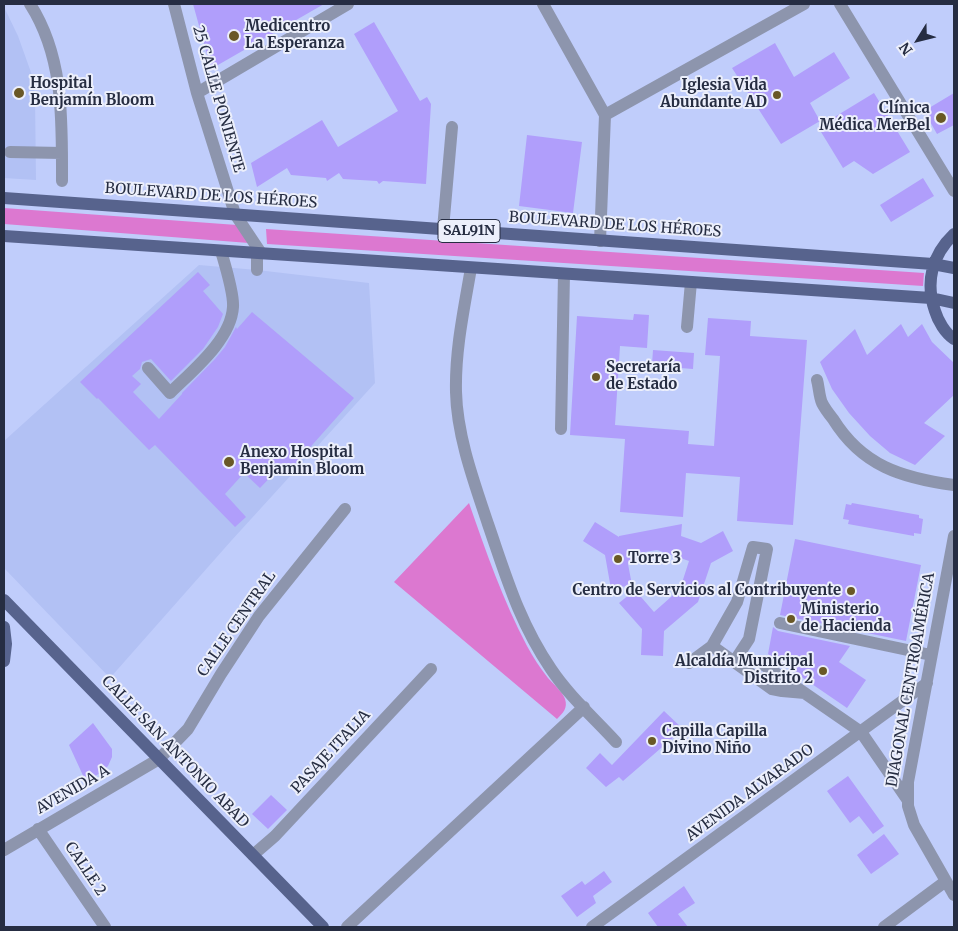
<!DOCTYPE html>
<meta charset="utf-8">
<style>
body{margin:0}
#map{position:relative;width:958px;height:931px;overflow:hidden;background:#c0cdfb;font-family:Merriweather,serif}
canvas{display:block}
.frame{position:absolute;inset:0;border:5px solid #262d42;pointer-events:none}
.north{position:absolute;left:893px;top:15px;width:50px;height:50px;-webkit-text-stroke:4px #eceffb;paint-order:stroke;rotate:234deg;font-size:14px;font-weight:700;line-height:20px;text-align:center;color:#262d42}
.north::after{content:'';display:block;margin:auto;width:18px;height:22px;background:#262d42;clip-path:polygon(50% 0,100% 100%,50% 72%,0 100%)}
</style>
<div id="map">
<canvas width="958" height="931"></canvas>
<div class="frame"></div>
<div class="north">N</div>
</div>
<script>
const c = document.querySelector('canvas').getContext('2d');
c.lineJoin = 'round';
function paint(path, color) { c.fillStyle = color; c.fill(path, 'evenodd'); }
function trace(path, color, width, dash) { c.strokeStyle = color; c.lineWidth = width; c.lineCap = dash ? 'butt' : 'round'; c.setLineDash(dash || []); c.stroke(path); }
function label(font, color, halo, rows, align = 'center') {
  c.font = font + ' Merriweather,serif'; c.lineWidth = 4; c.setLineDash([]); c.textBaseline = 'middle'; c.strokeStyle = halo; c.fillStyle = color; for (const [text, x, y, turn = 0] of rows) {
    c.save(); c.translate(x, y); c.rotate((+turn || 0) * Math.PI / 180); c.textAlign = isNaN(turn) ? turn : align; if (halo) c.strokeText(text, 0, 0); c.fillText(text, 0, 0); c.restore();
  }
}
paint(new Path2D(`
 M4,7L18,36L33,78L35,97L36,180L4,178Z
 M199,265L257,270L369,283L375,383L231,541L110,678L4,568V441Z`), '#b2c1f4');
paint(new Path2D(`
 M4,208L237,225L249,243L4,224Z
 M266,229L924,273L923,286L267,244Z
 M469,503C486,552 503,600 527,646C533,657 540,668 548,678C554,685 562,691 565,699C568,708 563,713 557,719L394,582Z`), '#dc78d0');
paint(new Path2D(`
 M193,4H324L211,69Z
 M374,22L420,101L427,97L431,104L426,184L383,181L379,184L377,181L343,179L339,173L327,181L326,178L291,175L287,168L257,187L251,163L322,120L338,147L398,111L354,34Z
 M775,43L794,77L834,52L850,78L810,103L820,121L781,144L732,68Z
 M874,93L910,152L873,174L854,161L843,168L818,127Z
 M954,93V125L937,134L924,111Z
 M527,135L582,142L573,213L519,206Z
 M923,178L934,196L891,222L880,205Z
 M198,272L210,285L203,291L223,314L218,327L203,349L171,381L151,359L142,362L140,369L132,376L141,384L133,392L159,419L182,394V393L215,359L225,347L236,327L237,329L252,312L354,398L289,471L282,465L260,488L244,473L225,494L246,517L235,527L155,445L149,450L98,398L97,399L80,382Z
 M634,314L649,315L647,348L620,346L615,425L689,431L688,444L714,446L720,356L705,355L708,318L751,321L750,336L807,340L793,525L737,521L740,477L686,473L683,517L620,512L625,439L570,435L577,316L633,320Z
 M901,324L908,337L922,324L932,342L954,363V395L924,423L945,436L915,465L890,453L870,436L849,413L832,389L820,362L855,329L867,355Z
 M653,350L694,353L693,369L655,366V364H652Z
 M852,503L919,515V518L923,519L921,534L914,533V536L848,524L849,520L843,519L846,504L851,505Z
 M595,522L619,537V536L682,524L681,536L701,543L723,531L733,551L711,563L698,602L664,631L663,656L641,655L642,629L619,603L635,590L654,612L680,589L689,561L657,550L633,554L628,564L632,585L611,589L605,555L583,541Z
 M795,539L921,565L906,641L780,615Z
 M773,627L778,631L850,646L839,662L866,680L847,708L768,654Z
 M664,711L683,729L623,781L619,777L606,787L586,768L600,753L612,765Z
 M93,723L112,749V757L108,766L100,773L86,782L69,745Z
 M848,776L884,826L873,834L859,816L850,823L827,791Z
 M271,795L287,810L268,829L252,814Z
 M884,834L899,854L871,874L857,855Z
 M604,871L612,882L593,896L596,903L577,917L561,896L582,881L585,885Z
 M684,886L695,903L678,914L688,927H658L648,913Z`), '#b09efb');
trace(new Path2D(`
 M30,4C64,57 62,119 62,181
 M174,4L197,93L235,214L261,253
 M543,4L605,115L600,241
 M840,4L954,191
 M197,93L348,4
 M605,115L804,4
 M10,152L62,153
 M443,229L452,127
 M471,268C464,309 455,350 456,392C457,436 474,482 488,524C506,576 519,622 551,669C569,696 594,718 616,742
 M257,270V253
 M687,327L691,282
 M148,368L170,393C192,371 231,340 233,307C234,293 225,265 221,251
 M817,380C819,387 819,396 822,403C825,409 829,414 833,419C862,466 902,478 954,485
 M561,429L564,274
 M954,536L908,782V806L914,825L954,895
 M780,623L931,655
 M712,646L772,689L782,691L805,693
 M689,663L712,646L737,602L753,547L767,549L749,639L734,662
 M764,665L861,732L907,799
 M38,829L105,927
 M4,850L159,759L188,729L221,674L259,616L345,509
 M253,855L275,836L431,669
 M347,927L584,707
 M592,927L927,683
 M884,927L946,881`), '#8d95ad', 12);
trace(new Path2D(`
 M4,198L933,264L954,268
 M954,234C932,255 925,282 935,311C938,321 945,333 954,339
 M4,236L931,298L954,303
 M4,600L323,927
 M4,627L6,644L4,661`), '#57638d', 12);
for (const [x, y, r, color] of [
 [234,36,6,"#695826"],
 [19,93,6,"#695826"],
 [777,95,5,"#695826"],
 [941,118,6,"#695826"],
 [596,377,5,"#695826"],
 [229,462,6,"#695826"],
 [618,559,5,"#695826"],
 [851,591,5,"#695826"],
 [791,619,5,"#695826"],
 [823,671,5,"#695826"],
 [652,741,5,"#695826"]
]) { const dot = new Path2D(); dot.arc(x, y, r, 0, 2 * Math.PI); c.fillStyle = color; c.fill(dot); trace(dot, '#eceffb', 2); }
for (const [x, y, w] of [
 [469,231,62]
]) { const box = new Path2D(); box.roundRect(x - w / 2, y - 11.5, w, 23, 4); c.fillStyle = '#eceffb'; c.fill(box); trace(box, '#262d42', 1); }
label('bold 14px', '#262d42', null, [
 ["SAL91N",469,231]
]);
label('bold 15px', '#262d42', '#eceffb', [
 ["Medicentro",245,27],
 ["La Esperanza",245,44],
 ["Hospital",30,84],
 ["Benjamín Bloom",30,101],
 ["Iglesia Vida",767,86,"right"],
 ["Abundante AD",767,103,"right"],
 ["Clínica",930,109,"right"],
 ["Médica MerBel",930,126,"right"],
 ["Secretaría",606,368],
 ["de Estado",606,385],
 ["Anexo Hospital",240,453],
 ["Benjamin Bloom",240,470],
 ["Torre 3",628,559],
 ["Centro de Servicios al Contribuyente",841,591,"right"],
 ["Ministerio",801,610],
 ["de Hacienda",801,627],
 ["Alcaldía Municipal",813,662,"right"],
 ["Distrito 2",813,679,"right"],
 ["Capilla Capilla",662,732],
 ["Divino Niño",662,749]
], 'left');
label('15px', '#262d42', '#eceffb', [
 ["25 CALLE PONIENTE",218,99,74],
 ["BOULEVARD DE LOS HÉROES",211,196,4],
 ["BOULEVARD DE LOS HÉROES",615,225,4],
 ["CALLE CENTRAL",237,624,-55],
 ["DIAGONAL CENTROAMÉRICA",911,680,-80],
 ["CALLE SAN ANTONIO ABAD",175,752,46],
 ["PASAJE ITALIA",331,752,-47],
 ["AVENIDA A",73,790,-30],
 ["AVENIDA ALVARADO",750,793,-36],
 ["CALLE 2",85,869,56]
]);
</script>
